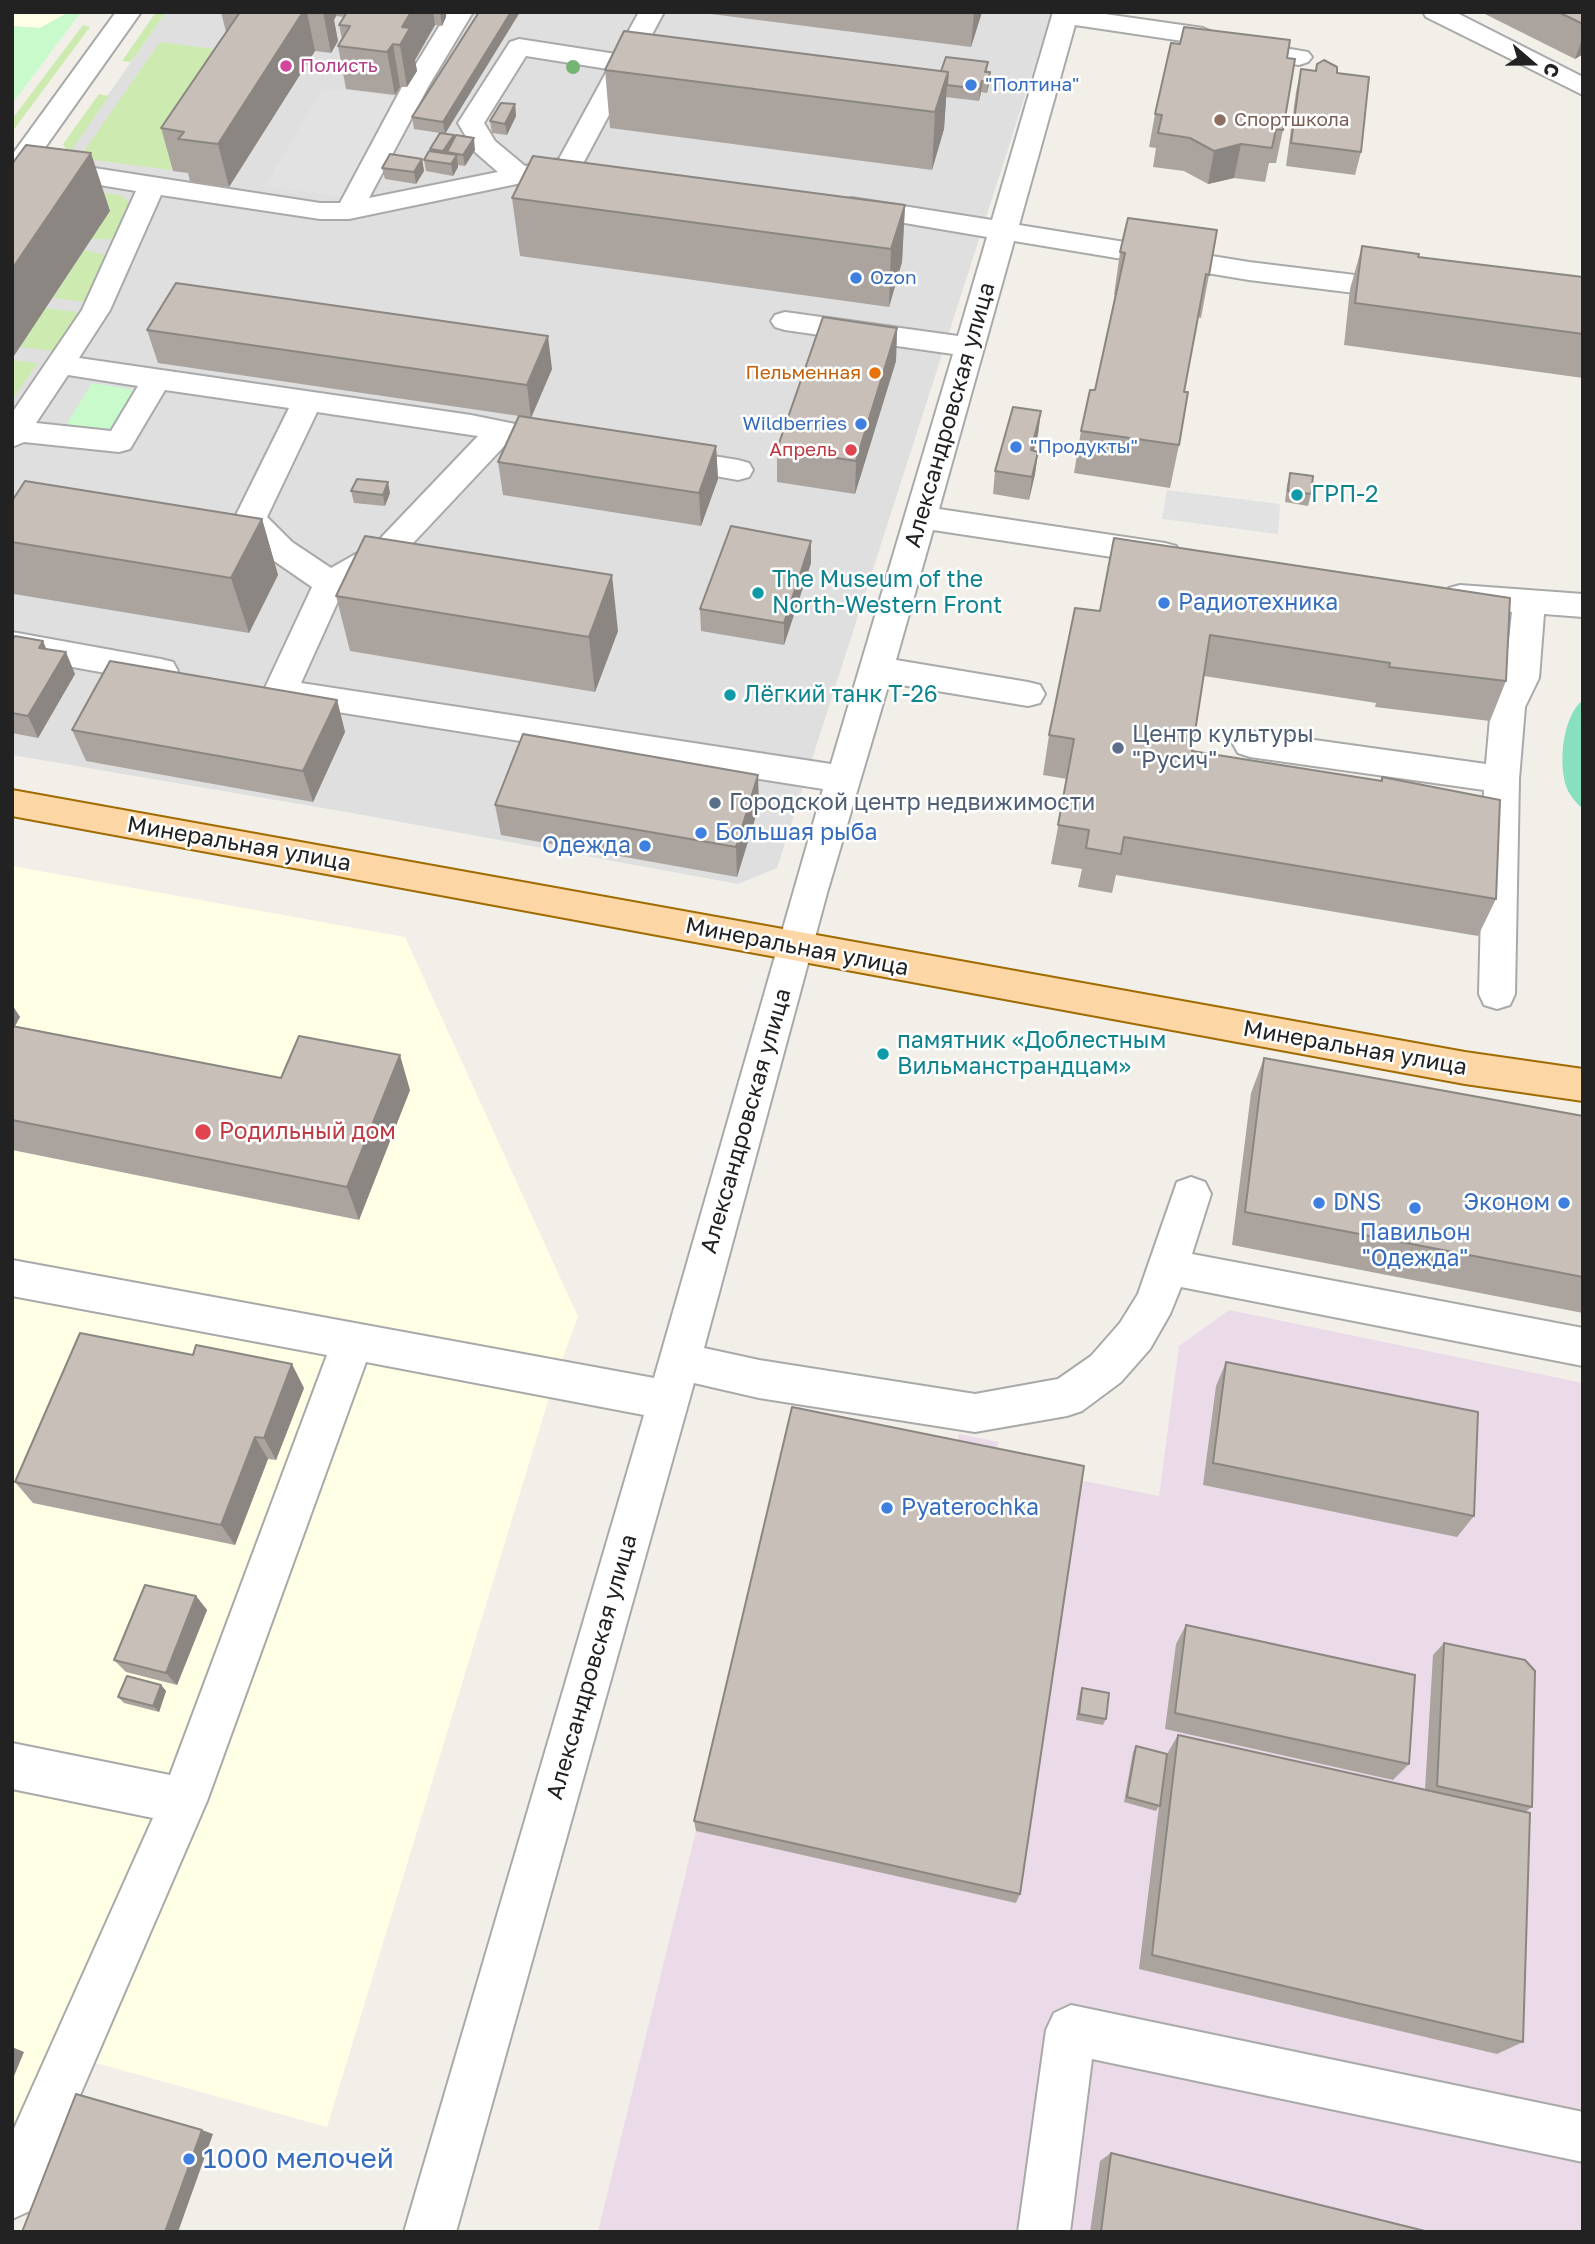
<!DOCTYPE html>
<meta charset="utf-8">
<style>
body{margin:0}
#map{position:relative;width:1595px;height:2244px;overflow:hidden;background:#f2efe9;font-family:"Golos Text",sans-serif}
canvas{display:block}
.frame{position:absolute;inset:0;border:14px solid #222;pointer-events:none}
.north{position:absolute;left:1497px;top:28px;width:70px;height:70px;-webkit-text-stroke:5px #fff;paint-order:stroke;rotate:110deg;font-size:19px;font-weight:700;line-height:28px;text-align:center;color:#222}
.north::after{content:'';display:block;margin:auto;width:24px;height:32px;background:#222;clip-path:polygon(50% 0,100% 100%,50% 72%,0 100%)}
</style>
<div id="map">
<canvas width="1595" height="2244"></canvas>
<div class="frame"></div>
<div class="north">С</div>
</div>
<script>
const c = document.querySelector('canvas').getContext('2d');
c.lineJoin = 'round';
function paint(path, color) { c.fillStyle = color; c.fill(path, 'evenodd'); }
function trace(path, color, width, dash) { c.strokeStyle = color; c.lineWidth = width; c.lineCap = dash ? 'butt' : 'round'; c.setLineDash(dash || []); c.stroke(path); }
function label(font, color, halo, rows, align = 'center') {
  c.font = font + ' "Golos Text",sans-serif'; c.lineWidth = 5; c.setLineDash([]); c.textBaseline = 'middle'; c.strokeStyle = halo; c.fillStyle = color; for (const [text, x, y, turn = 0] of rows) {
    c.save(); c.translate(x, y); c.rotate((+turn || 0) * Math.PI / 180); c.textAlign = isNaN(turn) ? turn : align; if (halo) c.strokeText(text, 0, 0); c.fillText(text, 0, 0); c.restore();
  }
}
paint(new Path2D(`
 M166,12H1052L777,868L738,884L352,813L12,755V232Z`), '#e0dfdf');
paint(new Path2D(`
 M1229,1310L1583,1383V2232H598L696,1831L955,1455L959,1434L998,1442L994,1463L1159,1496L1179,1346Z`), '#ebdbe8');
paint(new Path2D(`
 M12,12H69L40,28L12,26Z
 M12,866L405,937L578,1317L555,1378L327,2127L82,2059L12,2221Z`), '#ffffe5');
paint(new Path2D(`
 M156,12H166L131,62L122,61Z
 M83,25L90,27L12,132V119Z
 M160,42L246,53L170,170L79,158Z
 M99,94L109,96L69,154L63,144Z
 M59,186L120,195L128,201L129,210L113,239H91Z
 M84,250L106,255L85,302L53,298Z
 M45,308L76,312L78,315L53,351L20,347Z
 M12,360L38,363L12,400Z`), '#cdebb0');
paint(new Path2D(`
 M69,12H81L12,104V26L40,28Z
 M92,383L136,390L110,432L66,425Z`), '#c8facc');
paint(new Path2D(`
 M1583,700V809C1577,804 1572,798 1568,791C1557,768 1562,716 1583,700Z`), '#88e0be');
paint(new Path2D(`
 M323,88L397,97L341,197L265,186Z
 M1167,490L1280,504L1278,534L1162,519Z`), '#e2e2e2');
const minor = new Path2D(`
 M116,12H141L22,180L12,182V155Z
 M448,12H473L428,87L369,198L498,172L475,152L458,123L510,42L519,39L616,54L639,12H664L579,171L349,219H320L161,195L110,310L79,358L471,415L574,436L578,443L574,450L563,453L508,442L399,558L343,590L301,683L831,764L953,354L785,330L775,327L771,321L775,315L785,312L958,336L987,237L852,214L842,212L838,206L842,200L852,198L992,220L1053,12H1091L1203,28L1225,38L1308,52L1312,57L1308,62L1299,65L1218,53L1196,43L1075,25L1019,225L1249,262L1404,281L1414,284L1418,290L1414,296L1404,299L1249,280L1014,241L939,509L1165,543L1176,546L1181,554L1176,562L1165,565L933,530L896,660L1028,682L1040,685L1045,694L1040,703L1028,706L889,683L827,893L704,1348L759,1360L975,1394L1058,1379L1091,1356L1120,1323L1138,1294L1177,1182L1191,1177L1205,1182L1211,1194L1192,1254L1583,1328V1366L1181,1287L1170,1314L1150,1349L1121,1382L1082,1411L1067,1416L975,1432L759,1398L694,1383L456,2232H404L644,1415L366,1362L207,1801L30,2211L12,2219V2133L153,1818L12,1789V1743L170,1775L327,1355L12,1296V1260L654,1378L823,789L268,701L263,692L312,587L270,558L234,519L289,408L165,390L130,449L119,452L24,442L12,447V413L82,310L136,191L39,175L35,169L39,163L49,161L320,203H340L402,87ZM526,56L608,69L559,159L525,166L495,141L484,123ZM68,375L138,386L111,431L36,423ZM317,412L471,435L478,436L377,542L331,568L292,542L267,517Z
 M1423,12H1455L1583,77V95L1426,17Z
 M664,448L738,460L749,463L753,470L749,477L738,480L653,465L649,458L653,451Z
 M1460,585L1583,594V617L1544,614L1539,678L1525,707L1519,779L1515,994L1510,1005L1497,1009L1484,1005L1479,994L1484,790L1250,757L1238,753L1233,744L1238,735L1250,731L1486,764L1491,707L1505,678L1512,612L1449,604L1444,596L1449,588Z
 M12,632L161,659L173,662L178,671L173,680L161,683L12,656Z
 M1071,2005L1583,2112V2162L1092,2059L1070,2232H1018L1046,2030L1054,2013Z`);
const major = new Path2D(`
 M12,790L1465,1052L1583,1069V1101L1465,1084L12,816Z`);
trace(minor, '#a9a9a9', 4);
trace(major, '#a06b00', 4);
paint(minor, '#fff');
paint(major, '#fcd6a4');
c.fillStyle = '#74b475';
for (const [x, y] of [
 [573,67]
]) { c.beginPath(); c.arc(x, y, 7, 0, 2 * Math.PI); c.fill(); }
paint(new Path2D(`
 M221,12H446V17L442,26L435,25L415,60L417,71L407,87H400L395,95L346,89L338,46L342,39L339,25L344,17L336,16L334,20L338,41L331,53L315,51L229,187L190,182L188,173L173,171L161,128L226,32Z
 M479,12H520L445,133L475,150L465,166L458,165V167L453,176L426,171L424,160L430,151V149L440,133L414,129L412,117Z
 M695,12H982L971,47Z
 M1481,12H1583V54L1575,59Z
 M1287,58L1283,130L1276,163H1269L1265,182L1234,178L1208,184L1184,171L1153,167L1156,148L1149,147L1155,114Z
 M988,62L987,72H990L989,84L987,93L981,92L979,101L946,97L944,129L932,170L610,128L605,70L941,71Z
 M1317,64L1337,73L1361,152L1355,175L1286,166L1296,92L1301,69L1315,71Z
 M515,104L516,116L507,135L492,133L490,121Z
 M422,159L424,171L416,184L385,179L382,168Z
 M512,198L905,205L902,262L889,307L520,256Z
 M1362,246L1418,257L1583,277V378L1344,345L1350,289Z
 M1120,252L1209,275L1201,318L1198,317L1184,392L1179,445L1170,488L1074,473L1081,431L1095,390L1115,295H1114Z
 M897,328L896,361L855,494L777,482V449Z
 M147,330L552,369L531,418L716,446L718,479L701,526L503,495L498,462L519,416L158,363Z
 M1041,411L1038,434L1034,451L1038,452L1035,474L1029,500L993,494L995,471Z
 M1290,473L1311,494L1308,506L1285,502L1287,485Z
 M351,491L390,493L385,506L354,503Z
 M12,501L262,519L278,575L249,633L14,594L12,591Z
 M811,541V563L784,645L701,631L700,609Z
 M336,596L618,631L595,692L350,651Z
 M1075,608L1506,681L1490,721L1375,707L1376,703L1204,676L1192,751L1381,781L1382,777L1496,899L1478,936L1116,875L1112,893L1078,887L1082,869L1051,864L1067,779L1043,775L1049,735Z
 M12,640L43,641L46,649L75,674L38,738L12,733Z
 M337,700L345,732L313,802L86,761L72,730Z
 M495,805L759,806L737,877L501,835Z
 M12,1005L20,1017L15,1026L281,1078L410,1090L359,1220L12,1150Z
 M1264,1058L1583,1116V1313L1232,1245L1251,1093Z
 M1226,1362L1474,1516L1457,1537L1203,1485L1216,1386Z
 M304,1388L276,1460L268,1459L235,1545L33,1503L15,1482Z
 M196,1596L207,1610L177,1685L126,1672L114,1660Z
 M1186,1625L1409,1764L1393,1780L1165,1729L1176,1644Z
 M1444,1643L1532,1807L1525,1812L1523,2042L1497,2054L1139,1969L1159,1806L1156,1811L1124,1802L1133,1752L1136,1746L1167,1754L1178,1735L1425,1790L1433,1655Z
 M161,1685L166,1691L159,1712L124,1703L118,1697Z
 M1082,1688L1106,1719L1103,1725L1076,1720L1080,1694Z
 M694,1821L1020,1894L1016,1903L696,1831Z
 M1111,2153L1429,2232H1090L1100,2161Z`), '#aba49e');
paint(new Path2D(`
 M303,12H307L315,51L229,187L218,144Z
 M323,12H336V16L334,20L338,41L331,53Z
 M411,12H433L435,25L415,60L417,71L407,87L400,45L402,27Z
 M440,12H446V17L442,26Z
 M511,12H520L445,134L443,122Z
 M974,12H982L971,47Z
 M1583,36V54L1575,59Z
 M393,44L400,87L395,95L387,52Z
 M948,72L944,129L932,170L935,112Z
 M990,72L989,84L987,93L988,81Z
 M982,81L981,92L979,101L980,89Z
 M515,104L516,116L507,135L505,124Z
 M454,135L456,147L447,152L448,159L445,163L443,151Z
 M474,138L475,150L465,166L463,155Z
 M1241,144L1234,178L1208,184L1214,151Z
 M91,153L110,211L12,359V269Z
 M457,155L458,167L453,176L451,164Z
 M422,159L424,171L416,184L414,172Z
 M905,205L902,262L889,307L891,249Z
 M897,328L896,361L855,494L856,461Z
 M548,336L552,369L531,418L527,385Z
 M1041,411L1038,434L1028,473L1031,450Z
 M716,446L718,479L701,526L699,493Z
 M1038,452L1035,474L1029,500L1032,477Z
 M388,482L390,493L385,506L383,495Z
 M262,519L278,575L249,633L231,578Z
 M811,541V563L784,645V623Z
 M612,575L618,631L595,692L589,637Z
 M43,641L52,663L39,648Z
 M66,652L75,674L38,738L28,716Z
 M337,700L345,732L313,802L303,771Z
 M758,775L759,806L737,877L736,847Z
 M12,1005L20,1017L12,1031Z
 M400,1055L410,1090L359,1220L347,1187Z
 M292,1364L304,1388L276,1460L264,1438Z
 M255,1437L268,1459L235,1545L221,1525Z
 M196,1596L207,1610L177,1685L166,1673Z
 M161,1685L166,1691L159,1712L153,1706Z
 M12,2047L24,2052L12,2081Z
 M202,2130L213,2134L178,2232H165Z`), '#8b8681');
const building = new Path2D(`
 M240,12H303L218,144L178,139L184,132L161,128Z
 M347,12H411L402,27L410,28L400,45L393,44L387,52L338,46L350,26L339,25Z
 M479,12H511L443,122L412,117Z
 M1558,12H1583V24Z
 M1184,27L1290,40L1287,58L1295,59L1283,130L1276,129L1272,148L1241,144L1214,151L1190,138L1158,133L1162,115L1155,114L1171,43L1180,44Z
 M624,31L948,72L935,112L605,70Z
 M946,57L988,62L985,72H990L988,81H982L980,89L947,85L948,72L941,71Z
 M1324,60L1337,67V73L1369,77L1361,152L1291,143L1301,69L1316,71L1317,64Z
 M501,103L515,104L505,124L490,121Z
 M440,133L454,135L443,151L430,149Z
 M456,135L474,138L463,155L447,152Z
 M26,145L91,153L12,269V164Z
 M429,151L457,155L451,164L424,160Z
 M390,154L422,159L414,172L382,168Z
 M533,156L905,205L891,249L512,198Z
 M1128,218L1217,230L1209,275L1206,274L1184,392H1188L1179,445L1081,431L1090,390H1095L1125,253L1120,252Z
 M1362,246L1419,254L1418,257L1583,277V334L1355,303Z
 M176,283L548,336L527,385L147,330Z
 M823,317L897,328L856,461L777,449Z
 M1013,407L1041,411L1031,450L1038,452L1032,477L995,471Z
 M519,416L716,446L699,493L498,462Z
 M1290,473L1313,476L1311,494L1288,491Z
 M357,479L388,482L383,495L351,491Z
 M25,481L262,519L231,578L12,542V501Z
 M731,526L811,541L784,623L700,609Z
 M365,536L612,575L589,637L336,596Z
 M1114,538L1510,598L1506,681L1389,667L1390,663L1210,635L1192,751L1382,781V777L1500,800L1496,899L1124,837L1121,854L1086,848L1089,830L1058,825L1074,739L1049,735L1075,608L1100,611Z
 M15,636L43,641L39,648L66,652L28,716L12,713V640Z
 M110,661L337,700L303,771L72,730Z
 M523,734L758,775L736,847L495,805Z
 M12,1026L281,1078L299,1036L400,1055L347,1187L12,1120Z
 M1264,1058L1583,1116V1277L1245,1212Z
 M80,1333L193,1355L196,1345L292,1364L264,1438L255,1437L221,1525L15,1482Z
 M1226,1362L1478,1412L1474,1516L1213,1463Z
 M792,1407L1084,1466L1020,1894L694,1821Z
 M145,1585L196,1596L166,1673L114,1660Z
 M1186,1625L1415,1675L1409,1764L1175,1713Z
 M1444,1643L1525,1660L1535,1671L1532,1807L1437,1786Z
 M127,1676L161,1685L153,1706L118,1697Z
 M1082,1688L1109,1693L1106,1719L1079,1714Z
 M1178,1735L1530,1813L1523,2042L1152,1955Z
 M1136,1746L1167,1754L1160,1806L1127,1797Z
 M76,2094L202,2130L165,2232H22Z
 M1111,2153L1429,2232H1101Z`);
paint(building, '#c7bfb8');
trace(building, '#8b8681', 2);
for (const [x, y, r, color] of [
 [286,66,7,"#d1479c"],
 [971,85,7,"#3f7fe0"],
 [1220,120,7,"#8d6e63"],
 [856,278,7,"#3f7fe0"],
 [875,373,7,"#e8710a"],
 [861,424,7,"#3f7fe0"],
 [1016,447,7,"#3f7fe0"],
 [851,450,7,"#e0444e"],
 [1297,495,7,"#0f9aa8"],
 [758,593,7,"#0f9aa8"],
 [1164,603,7,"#3f7fe0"],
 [730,695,7,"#0f9aa8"],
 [1118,748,7,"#5c6f8a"],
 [715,803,7,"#5c6f8a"],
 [701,833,7,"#3f7fe0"],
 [645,846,7,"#3f7fe0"],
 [883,1054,7,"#0f9aa8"],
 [203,1132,9,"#e0444e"],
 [1319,1203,7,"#3f7fe0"],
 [1564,1203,7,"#3f7fe0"],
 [1415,1208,7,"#3f7fe0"],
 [887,1508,7,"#3f7fe0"],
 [189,2159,7,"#3f7fe0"]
]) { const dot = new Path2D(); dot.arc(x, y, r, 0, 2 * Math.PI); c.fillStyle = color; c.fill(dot); trace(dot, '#fff', 2.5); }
label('19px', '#b23c85', '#fff', [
 ["Полисть",300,66]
], 'left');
label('19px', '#366cbe', '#fff', [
 ["\"Полтина\"",985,85],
 ["Ozon",870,278],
 ["Wildberries",847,424,"right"],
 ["\"Продукты\"",1030,447]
], 'left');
label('19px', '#785e54', '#fff', [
 ["Спортшкола",1234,120]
], 'left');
label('19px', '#c56008', '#fff', [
 ["Пельменная",861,373]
], 'right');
label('19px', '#be3a42', '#fff', [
 ["Апрель",837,450]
], 'right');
label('23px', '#222', '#fff', [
 ["Александровская улица",950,415,-74],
 ["Минеральная улица",239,844,10],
 ["Минеральная улица",797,947,11],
 ["Минеральная улица",1355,1048,10],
 ["Александровская улица",746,1121,-74],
 ["Александровская улица",592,1667,-74]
]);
label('23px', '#0d838f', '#fff', [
 ["ГРП-2",1311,495],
 ["The Museum of the",772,580],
 ["North-Western Front",772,606],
 ["Лёгкий танк Т-26",744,695],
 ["памятник «Доблестным",897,1041],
 ["Вильманстрандцам»",897,1067]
], 'left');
label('23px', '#366cbe', '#fff', [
 ["Радиотехника",1178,603],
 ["Большая рыба",715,833],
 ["Одежда",631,846,"right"],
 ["DNS",1333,1203],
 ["Эконом",1550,1203,"right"],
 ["Павильон",1415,1233,"center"],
 ["\"Одежда\"",1415,1259,"center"],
 ["Pyaterochka",901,1508]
], 'left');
label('23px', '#4e5e75', '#fff', [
 ["Центр культуры",1132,735],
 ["\"Русич\"",1132,761],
 ["Городской центр недвижимости",729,803]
], 'left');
label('23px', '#be3a42', '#fff', [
 ["Родильный дом",219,1132]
], 'left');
label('28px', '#366cbe', '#fff', [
 ["1000 мелочей",203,2159]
], 'left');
</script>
